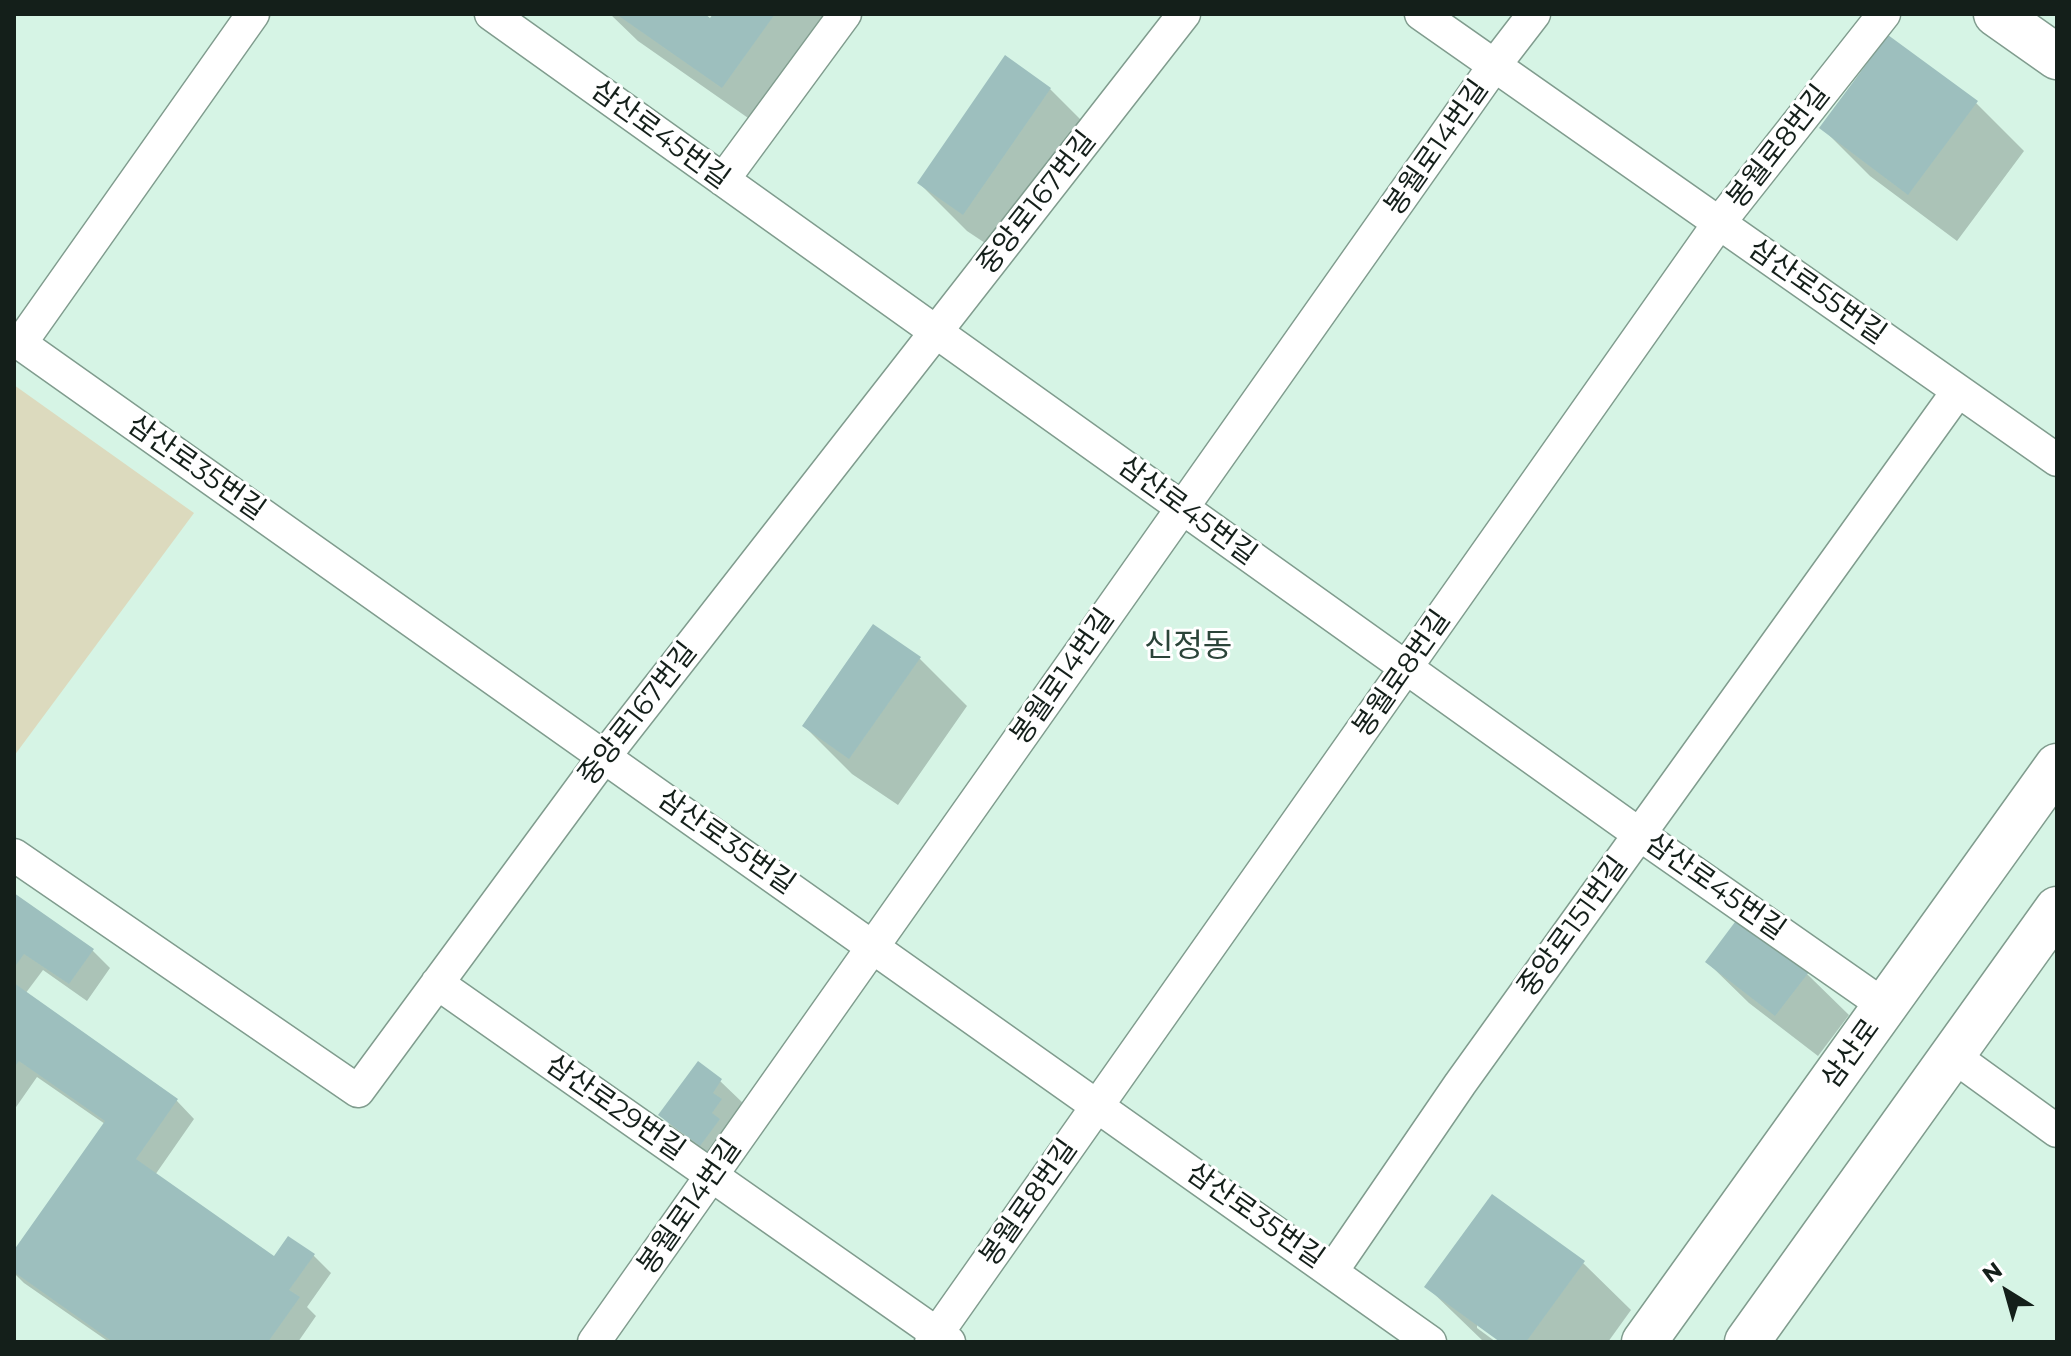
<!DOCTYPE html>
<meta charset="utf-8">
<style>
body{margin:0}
#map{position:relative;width:2071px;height:1356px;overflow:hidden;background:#d6f4e5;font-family:Montserrat,sans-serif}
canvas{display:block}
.frame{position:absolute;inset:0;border:16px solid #141f1a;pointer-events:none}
.north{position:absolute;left:1967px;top:1252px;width:80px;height:80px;-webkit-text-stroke:6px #fff;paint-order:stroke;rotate:323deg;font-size:22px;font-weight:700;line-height:32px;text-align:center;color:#141f1a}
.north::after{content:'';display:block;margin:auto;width:28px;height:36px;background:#141f1a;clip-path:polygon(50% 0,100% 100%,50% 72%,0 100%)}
</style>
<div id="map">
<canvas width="2071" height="1356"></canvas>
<div class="frame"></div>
<div class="north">N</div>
</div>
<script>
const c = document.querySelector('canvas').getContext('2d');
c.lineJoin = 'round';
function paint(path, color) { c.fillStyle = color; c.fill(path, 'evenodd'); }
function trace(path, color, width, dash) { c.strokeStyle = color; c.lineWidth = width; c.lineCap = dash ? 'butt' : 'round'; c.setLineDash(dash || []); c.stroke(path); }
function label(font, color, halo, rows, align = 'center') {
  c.font = font + ' Montserrat,"Noto Sans KR",sans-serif'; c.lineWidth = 6; c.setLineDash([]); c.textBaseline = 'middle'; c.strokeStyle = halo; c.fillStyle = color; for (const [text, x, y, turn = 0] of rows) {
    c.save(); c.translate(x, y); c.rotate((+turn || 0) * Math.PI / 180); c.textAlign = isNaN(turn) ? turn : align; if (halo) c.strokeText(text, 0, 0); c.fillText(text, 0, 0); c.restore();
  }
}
paint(new Path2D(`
 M14,385L194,513L14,756Z`), '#dcdabe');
paint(new Path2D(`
 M610,14H702L711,20L715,14H820L841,35L771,134L638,41Z
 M1050,89L1098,137L1012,261L967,231L919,183Z
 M1976,103L2024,151L1957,241L1870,176L1822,128Z
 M919,658L967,706L898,805L852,774L804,726Z
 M14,895L93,951L110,968L87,1001L43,970L25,994L177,1101L194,1119L155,1175L274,1259L313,1255L331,1273L307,1307L316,1316L298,1342H109L24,1283L14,1273V1254L105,1124L37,1077L14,1110Z
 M1707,962L1807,974L1849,1015L1818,1056L1749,1003Z
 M720,1081L744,1104L724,1168L684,1138L660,1115Z
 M1583,1263L1631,1310L1608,1342H1503L1477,1323V1328L1496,1342H1484L1427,1287Z`), '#0003');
paint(new Path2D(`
 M616,14H705L710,18L713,14H775L722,88Z
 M1888,35L1978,101L1908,195L1819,128Z
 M1005,55L1051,88L963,215L917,183Z
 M873,624L921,657L849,759L802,726Z
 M14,893L94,949L69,984L24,954L14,968Z
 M1738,918L1809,972L1775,1016L1705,962Z
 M14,983L178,1099L136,1159L274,1256L288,1236L315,1254L289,1290L300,1297L268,1342H113L14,1272V1250L105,1121L19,1061L14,1068Z
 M698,1061L722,1079L713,1093L722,1099L712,1113L720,1119L700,1146L658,1115Z
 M1492,1194L1585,1261L1526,1342H1500L1424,1287Z`), '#9dbfbe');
const street = new Path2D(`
 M491,14L1639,834L1885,1006
 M1421,14L2057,460
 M723,180L845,14
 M14,339L1430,1342
 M20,344L253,14
 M14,855L358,1091L604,757L1184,14
 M437,983L949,1342
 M1952,1055L2057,1131
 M1332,1271L1460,1084L1958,391
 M594,1342L1494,66L1534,14
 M931,1342L1719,223L1884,14`);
const secondary = new Path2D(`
 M1996,14L2057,57
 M1644,1342L2057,766
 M1747,1342L2057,909`);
trace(street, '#809c8e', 35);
trace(secondary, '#809c8e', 47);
trace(street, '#fff', 32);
trace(secondary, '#fff', 44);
label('28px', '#141f1a', '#fff', [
 ["삼산로45번길",660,135,36],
 ["봉월로8번길",1779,147,-52],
 ["봉월로14번길",1437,148,-55],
 ["중앙로167번길",1037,203,-52],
 ["삼산로55번길",1817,292,35],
 ["삼산로35번길",196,468,35],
 ["삼산로45번길",1187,511,36],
 ["봉월로8번길",1402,674,-55],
 ["봉월로14번길",1063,677,-55],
 ["중앙로167번길",638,714,-52],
 ["삼산로35번길",726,842,35],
 ["삼산로45번길",1715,887,35],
 ["중앙로151번길",1573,927,-54],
 ["삼산로",1851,1054,-54],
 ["삼산로29번길",615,1108,35],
 ["봉월로8번길",1029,1203,-55],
 ["봉월로14번길",690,1207,-55],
 ["삼산로35번길",1255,1216,35]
]);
label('32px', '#2b4439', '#fff', [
 ["신정동",1188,647]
]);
</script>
